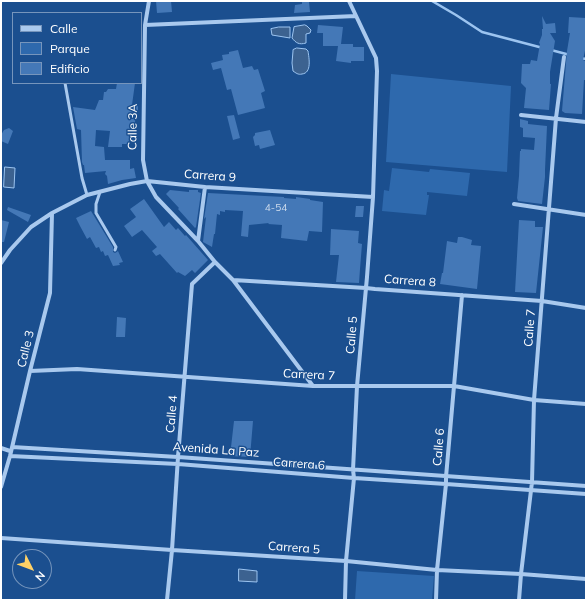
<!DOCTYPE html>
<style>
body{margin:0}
#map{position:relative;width:587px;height:601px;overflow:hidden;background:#1b4f8f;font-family:Mulish,sans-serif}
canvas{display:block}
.frame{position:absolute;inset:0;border:2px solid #fff;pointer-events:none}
.legend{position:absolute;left:12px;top:12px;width:130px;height:72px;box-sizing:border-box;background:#1b4f8f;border:1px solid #7695bc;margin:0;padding:5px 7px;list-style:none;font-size:12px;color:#fff}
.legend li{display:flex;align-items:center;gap:8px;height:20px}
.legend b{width:20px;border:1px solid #7695bc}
.north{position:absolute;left:12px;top:549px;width:40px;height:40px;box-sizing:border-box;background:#1b4f8f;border:1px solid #7695bc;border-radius:50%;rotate:132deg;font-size:11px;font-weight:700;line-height:16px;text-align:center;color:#fff}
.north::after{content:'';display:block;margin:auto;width:14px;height:18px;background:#ffd166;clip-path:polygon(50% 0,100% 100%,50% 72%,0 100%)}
</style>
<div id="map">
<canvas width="587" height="601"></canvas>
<div class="frame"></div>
<ul class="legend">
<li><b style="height:5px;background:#a9c9ee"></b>Calle</li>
<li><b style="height:11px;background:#2e69ad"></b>Parque</li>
<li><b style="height:11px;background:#4478b7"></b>Edificio</li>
</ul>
<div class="north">N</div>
</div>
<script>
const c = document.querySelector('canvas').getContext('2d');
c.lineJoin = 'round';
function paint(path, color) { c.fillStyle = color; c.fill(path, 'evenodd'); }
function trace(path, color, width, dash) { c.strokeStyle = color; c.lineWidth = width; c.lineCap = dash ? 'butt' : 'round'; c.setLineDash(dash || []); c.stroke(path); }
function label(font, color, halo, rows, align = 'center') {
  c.font = font + ' Mulish,sans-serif'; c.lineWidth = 3; c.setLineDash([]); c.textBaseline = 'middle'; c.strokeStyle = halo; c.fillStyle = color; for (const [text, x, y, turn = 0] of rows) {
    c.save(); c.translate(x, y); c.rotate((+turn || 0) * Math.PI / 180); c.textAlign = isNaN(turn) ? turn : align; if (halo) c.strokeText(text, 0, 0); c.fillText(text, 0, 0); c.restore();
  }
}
paint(new Path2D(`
 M391,74L511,86L507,172L386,162Z
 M392,168L429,172L430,169L470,173L467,196L427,192V195H429L426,215L382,211L384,190L389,191Z
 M357,571L434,576L432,600H355Z`), '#2e69ad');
const water = new Path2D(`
 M305,25L307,26L311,30L310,33L306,34V43C299,45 296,43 292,38L294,27Z
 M279,27H290V38L272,35L271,29Z
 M297,48L306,49L308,51C309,58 312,73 302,74C298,75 296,73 293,71L292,63L293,51V50Z
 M5,167L15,168L14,188L4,187Z
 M239,569L257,571V582L239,581Z`);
paint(water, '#3c6290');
trace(water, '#9cc4f0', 1);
trace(new Path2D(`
 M432,1L456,15L482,32L543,48
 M551,50L570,55
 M581,58L586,59`), '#9cc4f0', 2.5);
paint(new Path2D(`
 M156,1H171L172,12L157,13Z
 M302,2H309L310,12L294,13L295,5L302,4Z
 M542,16L546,24L555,23L556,33H550L555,41L550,72V84H551L549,110L524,108L526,88L521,83L522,64H530L531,60L537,61L540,44L539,43L542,35V29H543Z
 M569,17L586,18V46L583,60L585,61V66H586V80H584L582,114L565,113L562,111L567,51L570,33H568Z
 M318,25L343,27L341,44H353V47H364V61H351V63L336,61L338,46H323V33H317Z
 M238,50L243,68L252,66L254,70L258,69L265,91L261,93L265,108L238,115L231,89L227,90L221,68L213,70L211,63L223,60L222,55L229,54V52Z
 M117,83H135L132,105H138V112H136L134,133H131L130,144H122V147H108L110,131L96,130L95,146L104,147L105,160H130V169L134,168L136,178L122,180L108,184L107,176L105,174L106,171L85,173L84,165H83L82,162L81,130L77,129L73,107L95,110L99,100H103L104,92H106L108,89H116Z
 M234,115L240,138L233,140L227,116Z
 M520,119L528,121V124L547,126L545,170V177L542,204L518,201L517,198L519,176L520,151H521V149L534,150L535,138L523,137V128L520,127Z
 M9,128L13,131L8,144L1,141V135L4,130Z
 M270,130L275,145L260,149L259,145L255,146L253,137L255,135V133Z
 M170,190L189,192V190H198V192L201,193L196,227L195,228L178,209L179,208L166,194Z
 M208,193L284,197V198L296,199V197L310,199V200L323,202L322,232L309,231L307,241L281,238L282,225L268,224L269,223L249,225L248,237L241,236L243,211L225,210V212L220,211V215L217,214L215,234H214L212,247L203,242L206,217L204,219Z
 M144,199L164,227L169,222L176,230L178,228L185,236L186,235L208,260L195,273L192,270L185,276L178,272L177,273L160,254L156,256L152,251L157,247L142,230L132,237L124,226L136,217L130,209Z
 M356,206H364L363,217H355Z
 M8,207L31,215L28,222L7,210Z
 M91,211L113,247V252L115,253L118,251L123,262L119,263L120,265L113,266L108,255L105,256L103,251L101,252L99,247L96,248L90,237L87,239L80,226L76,218Z
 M1,220L9,222L4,242H1Z
 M519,220L535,221V227H543L536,293L515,292Z
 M331,229L359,231L358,243L362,244L360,269L359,283L336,282L339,255H330Z
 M458,237H462L472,240L471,245L481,246L477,289L440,284L442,273H443L447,241L457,243Z
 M117,317L126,318L125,337H116Z
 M234,421H253L250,457L230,456Z`), '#4478b7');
trace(new Path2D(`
 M65,83L82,178L87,195
 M100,192L96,204V213L116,247L115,250`), '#a9c9ee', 3);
trace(new Path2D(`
 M149,1L145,25L143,160L147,181L156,197L198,241L215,262L233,280L313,386
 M145,25L356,16
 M521,115L586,122
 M514,204L586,215
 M198,241L205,187
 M1,263L10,250L31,227L52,213L87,195L130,184L147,181L205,187L373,197
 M233,280L366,288L375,289L542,301L586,308
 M30,371L77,369L313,386H454L534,400L586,404
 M12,447L178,457L586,486
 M1,448L10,451
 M10,456L178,464L354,478L446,484L586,494
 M1,487L10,456L30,371L50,293L52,213
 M1,538L172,550L346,561L437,570L521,574L586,579
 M167,600L172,550L178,457L192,284L215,262
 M345,600L346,561L354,478L353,470L357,386L367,277L373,197L377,71L376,58L349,1
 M436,600L437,570L446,484V477L462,295
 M519,600L521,574L532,482L534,400L556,118L564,57`), '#a9c9ee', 4);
label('10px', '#d0dded', null, [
 ["4-54",276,208]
]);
label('12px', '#fff', '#1b4f8f', [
 ["Calle 3A",133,127,-89],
 ["Carrera 9",210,176,4],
 ["Carrera 8",410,281,4],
 ["Calle 7",530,328,-86],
 ["Calle 5",352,335,-85],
 ["Calle 3",26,349,-76],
 ["Carrera 7",309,375,3],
 ["Calle 4",172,414,-85],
 ["Calle 6",439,447,-85],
 ["Avenida La Paz",216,450,4],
 ["Carrera 6",299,464,4],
 ["Carrera 5",294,548,4]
]);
</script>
